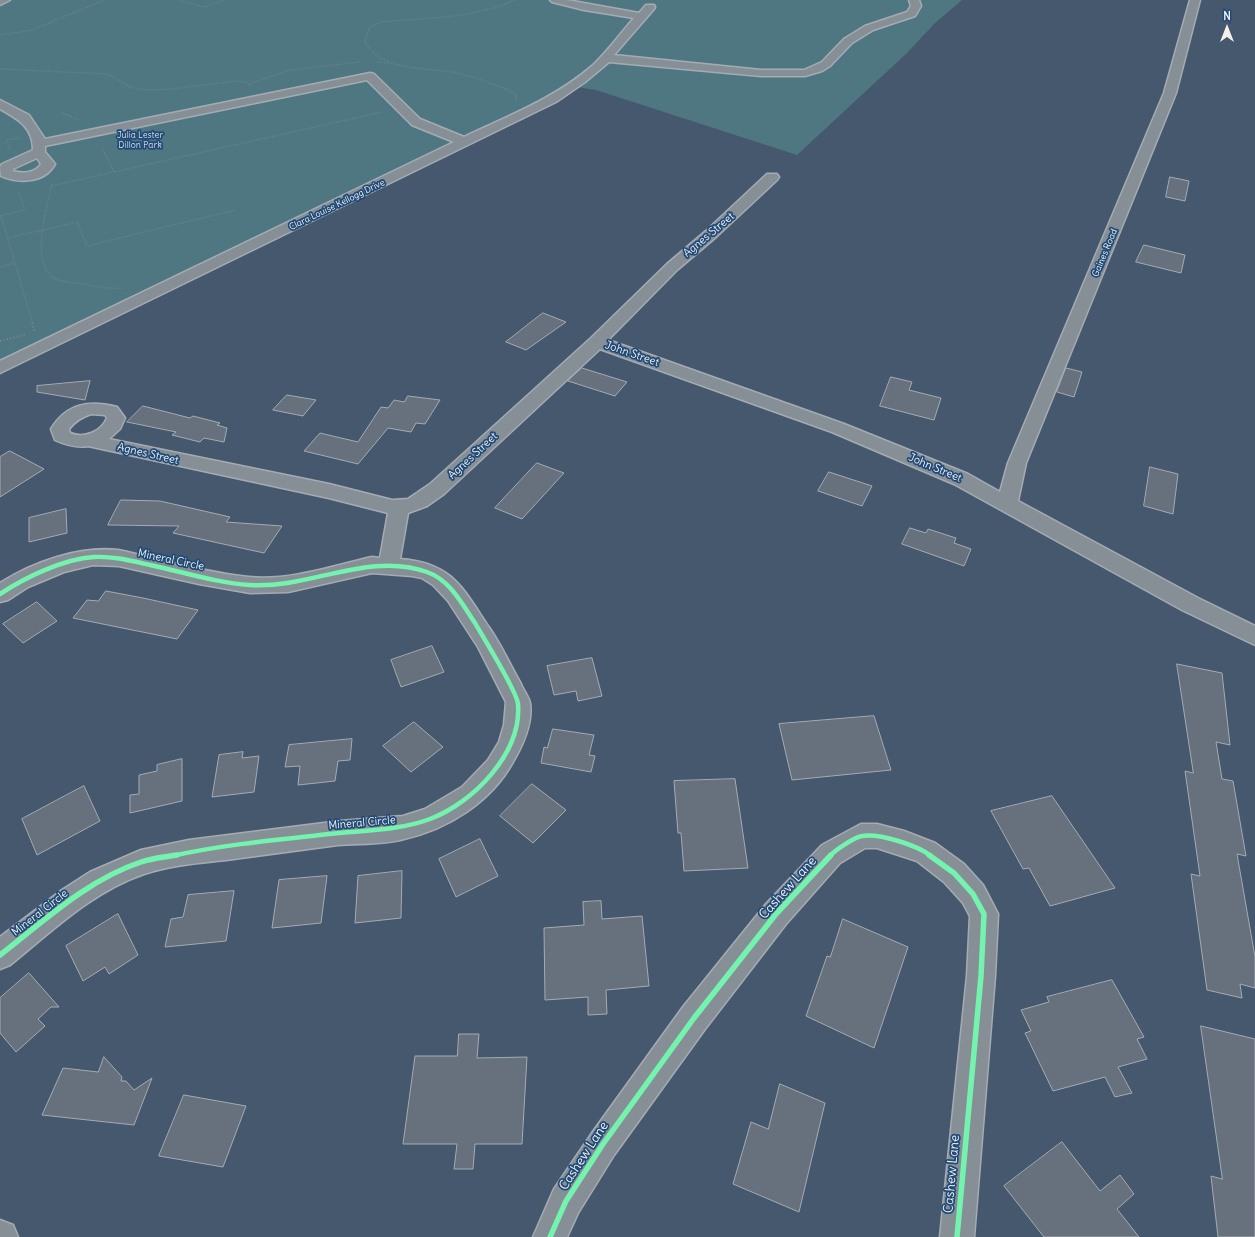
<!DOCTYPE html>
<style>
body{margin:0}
#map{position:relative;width:1255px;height:1237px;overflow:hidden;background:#46586e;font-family:Delius,sans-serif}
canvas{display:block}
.north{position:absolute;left:1207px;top:8px;width:40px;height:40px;-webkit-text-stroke:3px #1f4a7a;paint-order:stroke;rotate:0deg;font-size:11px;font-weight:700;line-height:16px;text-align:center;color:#f4f1e8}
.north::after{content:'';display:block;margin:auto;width:14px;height:18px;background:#f4f1e8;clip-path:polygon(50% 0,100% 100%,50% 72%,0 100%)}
</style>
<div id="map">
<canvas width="1255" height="1237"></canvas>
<div class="north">N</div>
</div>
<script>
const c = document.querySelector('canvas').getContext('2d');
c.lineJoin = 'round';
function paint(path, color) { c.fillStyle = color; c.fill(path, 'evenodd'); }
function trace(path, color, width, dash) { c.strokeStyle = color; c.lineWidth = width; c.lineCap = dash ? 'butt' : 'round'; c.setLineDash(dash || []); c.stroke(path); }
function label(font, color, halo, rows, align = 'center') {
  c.font = font + ' Delius,sans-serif'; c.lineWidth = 3.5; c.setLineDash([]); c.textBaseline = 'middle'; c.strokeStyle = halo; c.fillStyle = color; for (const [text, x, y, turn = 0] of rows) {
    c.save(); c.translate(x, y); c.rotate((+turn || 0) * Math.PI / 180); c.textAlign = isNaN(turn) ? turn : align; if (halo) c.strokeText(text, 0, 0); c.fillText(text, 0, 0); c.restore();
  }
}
paint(new Path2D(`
 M0,0H962L935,23L906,54L797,155L596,90L571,86L547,99L0,363Z`), '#4e7782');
const building = new Path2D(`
 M1170,177L1189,181L1185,201L1166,197Z
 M1144,245L1185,255L1181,273L1136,262Z
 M543,313L566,322L526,350L506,342Z
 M582,368L627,382L615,396L568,381Z
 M1066,368L1082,372L1074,397L1057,392Z
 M891,377L912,382L909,390L941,398L934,420L880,406Z
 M90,381L85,400L37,392V386Z
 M287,395L316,400L303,416L273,410Z
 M408,396L440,400L425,424L416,423L411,432L388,428L358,464L304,451L320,433L358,442L381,407L388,408L394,400L404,402Z
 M143,406L190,418L193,416L220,423L217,425L227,428L224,442L204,438L200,442L172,435L176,432L127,422Z
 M10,451L44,469L0,497V457Z
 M537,463L564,473L522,519L495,508Z
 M1150,467L1178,474L1173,514L1144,506Z
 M829,472L872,486L862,506L818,491Z
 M121,500L160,501L230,517L226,522L282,526L264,553L173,533L179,526L108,525Z
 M66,509L67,533L29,542V518Z
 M910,528L926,533L928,529L956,538L954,543L971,549L964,566L902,544Z
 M106,591L143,598L198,610L177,639L73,618L87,600L98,601Z
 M37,602L57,621L23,643L3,624Z
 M432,646L444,672L401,687L391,660Z
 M592,658L602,696L578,701L576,691L554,695L547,666Z
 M1177,664L1222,673L1230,745L1216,742L1222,779L1233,781L1246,856L1237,854L1255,957V988L1240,984L1242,998L1207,990L1191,874L1200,876L1185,771L1193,773Z
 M874,716L891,770L792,780L779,724Z
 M414,722L443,747L411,772L383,746Z
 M553,729L594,735L589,755L595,756L591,772L541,763L544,747L547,748Z
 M352,739L350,760L338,761L335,781L298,785L300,766L285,767L289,745Z
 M243,752L242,758L259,756L254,792L212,797L219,755Z
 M182,759V801L130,813V795L139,794V775L157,771V765Z
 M735,779L748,868L684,871L681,833H678L674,781Z
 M532,784L566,810L533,843L500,816Z
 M84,786L100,821L37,855L22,819Z
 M1052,796L1115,888L1050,906L1029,868L1023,869L991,811Z
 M480,839L498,876L456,897L439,859Z
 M402,871L401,918L355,923L358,876Z
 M327,876L321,923L272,928L279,880Z
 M234,891L226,941L165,947L171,919L183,917L188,895Z
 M601,901L602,919L642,916L649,986L606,990L607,1014L588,1015V997L545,1000L544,928L584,925L583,902Z
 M118,914L138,955L109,974L105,967L83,981L66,946Z
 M843,919L908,947L874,1048L806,1016L827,956L830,957Z
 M29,973L59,1007H51L38,1019L45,1026L16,1052L0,1033V998Z
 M1112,980L1144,1037L1137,1039L1147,1059L1118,1067L1132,1093L1115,1097L1105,1077L1053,1091L1025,1033L1031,1031L1021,1010L1049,1002L1047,997Z
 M1201,1026L1255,1039V1237H1218L1211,1176L1222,1179Z
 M459,1034H479L477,1058L527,1057L522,1144H475L473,1169H454L457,1144H403L415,1056H457Z
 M104,1057L122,1077L121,1081H126L134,1090L152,1078L134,1125L42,1115L63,1068L98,1072Z
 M780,1084L825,1103L799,1212L733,1184L751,1122L768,1129Z
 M184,1095L246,1106L223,1167L159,1156Z
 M1062,1142L1100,1191L1120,1175L1134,1194L1117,1209L1139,1237H1044L1004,1186Z`);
paint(building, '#66717d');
trace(building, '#a4abb3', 1);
const street = new Path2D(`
 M0,0H10L0,5Z
 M550,0H567L639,13L646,5H654L655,7L654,9L614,55L761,70H804L822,62L844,39L865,26L907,12L911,6L909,0H919L921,6L915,16L873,30L852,43L830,66L822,71L805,76H761L609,62L585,82L556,102L0,373V361L454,142L412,125L367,80L45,146V152L55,164C45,183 19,184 1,176L0,167L2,164L33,150C33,127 18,119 0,109V100L29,115L45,139L370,73L374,74L420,119L464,137C508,116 555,98 592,66C607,52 620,34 634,18L584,10L552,2ZM37,158L41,164C35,173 23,174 13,171V169Z
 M1190,0H1200L1176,93L1026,463L1018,501L1198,598L1255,626V645L1182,610L954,484L832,432L600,349L444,494L427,506L408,513L400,559C452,563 462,587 488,626C501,644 510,665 521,684C523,690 529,697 530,703C533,723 523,745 513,762C491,802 448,829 404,839C383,845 359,843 338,845C300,850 263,855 226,860C199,863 170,865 144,874C93,891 51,932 10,965L0,969V937L62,890L90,872L141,850L189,840L340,821L403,816L425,809L462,787L488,760L499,742L504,725L506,702L478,647L448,601L433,585L422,578L412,576L372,573L288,592L250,593L199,584L119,566L93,565L64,572L28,587L8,600L0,602V583C33,562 78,546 118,550C129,552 140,555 151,558C183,565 216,574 249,577C290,581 333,566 372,557L380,558L388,513L329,498L88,446C77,448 66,445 55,440L51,429C67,403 89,400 117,407L125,418L120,429L109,439L329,484L392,500L408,499L430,484L591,338L667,264L706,231L767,174H777L779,177L777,180L716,237L677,270L608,340L844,424L968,474L1000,492L1008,463L1164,93ZM91,414L105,415L107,418C101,432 84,439 70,433L69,429C75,421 82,417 91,414Z
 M861,824H877L904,831L935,843L964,864L983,885L998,914L995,976L974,1237H940L967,976L970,916L963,903L944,882L917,861L877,848H865L840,863L786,924L705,1029L614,1155L578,1213L567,1237H533L554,1189L592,1133L683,1007L766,904L822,845Z`);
const secondary = new Path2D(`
 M0,1220L13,1225L18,1237H0Z`);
trace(street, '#a4abb3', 3);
trace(secondary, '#a4abb3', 3);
trace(new Path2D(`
 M178,0L205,7L224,0
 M514,0C479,18 421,18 381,22L369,28L365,41C379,72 428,67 457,73C476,77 494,84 512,92L516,95V100
 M0,35L32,30L104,0
 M376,62L389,63
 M0,69L108,74L130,87L145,90L171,89L236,81L246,82L251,86
 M249,84L290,70L359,62
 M62,113L79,120
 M9,149L7,140L20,138
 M114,172L382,112
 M52,184C47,207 31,258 51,276C58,282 69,282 77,283C93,286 107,289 123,288
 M51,186L114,172L101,146
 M0,216L25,210L18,191
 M1,216L33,324
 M8,238L77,222L87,246L235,210
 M0,267L15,263`), '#818a94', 1.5, [0.5, 1.5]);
trace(new Path2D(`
 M32,323L35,332
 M0,341L27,334`), '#818a94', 2, [1, 2.5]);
paint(street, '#878f96');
paint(secondary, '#878f96');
trace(new Path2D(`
 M92,557H100`), '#73f3ae', 3.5);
trace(new Path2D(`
 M0,594C26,577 63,559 94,557C113,556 132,561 150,565C183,572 217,583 250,585C310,589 368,551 427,572C450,580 462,604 475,623C483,637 517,691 518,704C522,753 473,803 430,819C400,830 371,830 339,833C284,839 226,844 172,856
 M830,856C835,850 855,837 862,836C879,833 917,845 931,856`), '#73f3ae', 4.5);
trace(new Path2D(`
 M929,855L954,873L973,894L984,914L981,976L957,1237
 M0,955C44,921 87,880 141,862C152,858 165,857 177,855
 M550,1237L566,1201L603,1144L694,1018L776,914L831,855`), '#73f3ae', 5.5);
label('9px', '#dbdfd9', '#1f4a7a', [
 ["Julia Lester",140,135],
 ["Dillon Park",140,145]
]);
label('9px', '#f4f1e8', '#1f4a7a', [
 ["Clara Louise Kellogg Drive",337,205,-26],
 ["Gaines Road",1105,253,-67]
]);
label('11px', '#f4f1e8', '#1f4a7a', [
 ["Agnes Street",709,235,-40],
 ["John Street",632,354,19],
 ["Agnes Street",148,454,13],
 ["Agnes Street",473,456,-43],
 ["John Street",935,468,23],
 ["Mineral Circle",171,560,12],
 ["Mineral Circle",362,823,-5],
 ["Mineral Circle",40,913,-38]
]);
label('13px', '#f4f1e8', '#1f4a7a', [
 ["Cashew Lane",788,888,-48],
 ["Cashew Lane",584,1156,-57],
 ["Cashew Lane",952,1174,-85]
]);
</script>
